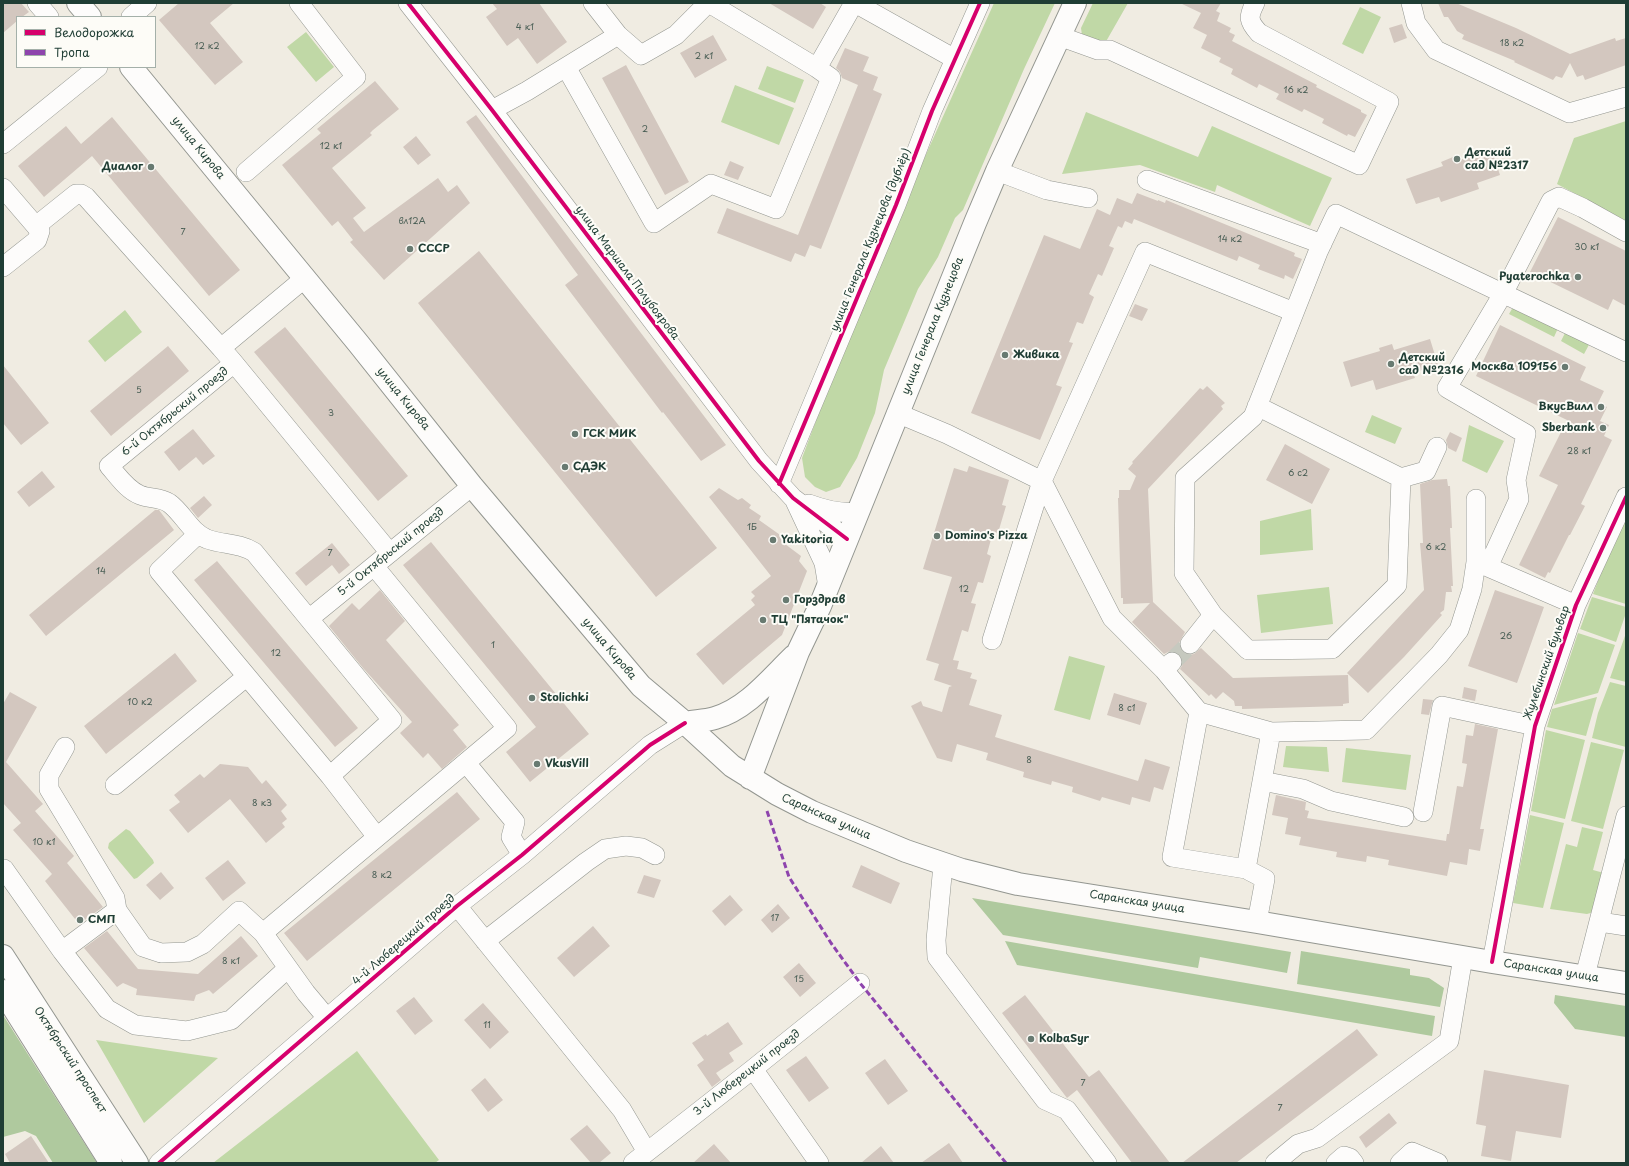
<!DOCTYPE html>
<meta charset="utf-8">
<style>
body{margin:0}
#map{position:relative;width:1629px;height:1166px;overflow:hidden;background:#f0ece2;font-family:"Playpen Sans",sans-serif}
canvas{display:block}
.frame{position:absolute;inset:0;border:4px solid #1f3d34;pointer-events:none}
.legend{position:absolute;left:16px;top:16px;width:140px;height:52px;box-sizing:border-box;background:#fdfcf7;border:1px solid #a4b0a9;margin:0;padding:5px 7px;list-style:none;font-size:12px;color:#1f3d34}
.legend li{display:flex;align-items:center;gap:8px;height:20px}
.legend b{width:20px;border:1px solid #a4b0a9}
</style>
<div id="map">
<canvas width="1629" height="1166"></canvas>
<div class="frame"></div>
<ul class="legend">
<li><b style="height:5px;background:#d6006c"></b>Велодорожка</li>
<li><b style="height:5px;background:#8e44ad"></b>Тропа</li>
</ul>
</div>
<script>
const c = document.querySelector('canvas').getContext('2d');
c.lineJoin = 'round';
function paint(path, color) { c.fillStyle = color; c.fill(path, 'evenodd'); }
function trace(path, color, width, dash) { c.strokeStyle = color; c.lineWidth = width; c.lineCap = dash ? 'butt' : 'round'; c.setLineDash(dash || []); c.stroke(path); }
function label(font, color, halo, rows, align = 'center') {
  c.font = font + ' "Playpen Sans",sans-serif'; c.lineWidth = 4; c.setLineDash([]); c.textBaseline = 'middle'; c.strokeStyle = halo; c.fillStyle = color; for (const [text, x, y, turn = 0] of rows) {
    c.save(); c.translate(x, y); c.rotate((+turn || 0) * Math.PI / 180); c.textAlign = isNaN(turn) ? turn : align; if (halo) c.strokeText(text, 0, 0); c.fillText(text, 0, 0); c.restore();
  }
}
paint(new Path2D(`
 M994,3H1055L1024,69L963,210L955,218L938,257L918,289L884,370L875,413L857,458L840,487L826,492L815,487L805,477L802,458L831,381L910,190Z
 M1093,3H1128L1104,45L1082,35L1081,28Z
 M1360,7L1381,17L1363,54L1342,44Z
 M306,32L334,67L316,82L287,47Z
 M767,66L804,80L795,103L758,89Z
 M735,85L794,108L779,145L721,122Z
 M1086,112L1198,157L1212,126L1332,178L1310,226L1217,185L1215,192L1140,165L1062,174Z
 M1626,121V221L1557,184L1574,138Z
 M1516,302L1560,324L1554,337L1509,314Z
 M125,310L142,332L105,362L88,341Z
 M1567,329L1591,341L1584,354L1561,341Z
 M1372,415L1402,428L1395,444L1365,432Z
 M1469,425L1504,441L1487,473L1462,461Z
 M1311,509L1313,550L1260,555V521Z
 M1626,517V604L1593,594L1605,563Z
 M1329,587L1333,624L1261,633L1257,595Z
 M1592,597L1626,607V613L1616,642L1580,629Z
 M1578,633L1615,645L1598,693L1554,705Z
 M1626,633V682L1610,678Z
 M1069,656L1105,666L1090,720L1054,710Z
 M1610,682L1626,686V747L1592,738L1598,713Z
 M1597,697L1586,736L1547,727L1552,709Z
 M1546,730L1585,740L1565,819L1531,811Z
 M1591,742L1624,750L1603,829L1571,821Z
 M1286,746L1327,747L1329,772L1283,767Z
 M1346,748L1411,755L1406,790L1342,782Z
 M1530,815L1564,823L1543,908L1513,903Z
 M1582,827L1603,832L1593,870L1604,873L1594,912L1587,914L1550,909L1566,844L1577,847Z
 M126,829L130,831L153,860L154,863L137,878L134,879L108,848L109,843Z
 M96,1040L218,1058L144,1123Z
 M357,1051L439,1160L435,1163H213Z`), '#c0d8a6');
paint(new Path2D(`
 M972,898L1291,952L1287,973L1200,957L1198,968L1003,935Z
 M1005,941L1435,1016L1432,1036L1017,965Z
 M1301,951L1410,969V975L1429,978L1444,988L1440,1007L1297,984Z
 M1555,995L1626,1006V1037L1575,1029L1554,1003Z
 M3,1015L97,1163H53L36,1136L25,1131L3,1137Z`), '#afc99e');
paint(new Path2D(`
 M3,3H21L29,12L22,17H17V21L3,33Z
 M179,3H234L210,23L243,62L215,85L159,20Z
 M492,3H539L567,42L537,64L518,38L507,46L486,17L497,9Z
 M769,3H820L826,7L813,29Z
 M1180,3H1221L1216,11L1220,13L1217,21L1231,28L1229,32L1235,35L1232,41L1317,85L1316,87L1361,110V112L1367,115L1355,137L1348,134L1347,136L1322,123L1324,119L1304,109L1302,112L1276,99L1279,94L1259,84L1257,88L1231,74L1233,69L1219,62L1221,58L1201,48L1207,35L1193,28L1201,13Z
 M1438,3H1456L1516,28L1570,54L1615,38L1616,41L1626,38V65L1585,80L1583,75L1577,77L1570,63L1562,78L1556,76L1553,80L1514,62L1515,61L1462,39L1464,35L1457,31L1448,17H1444Z
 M1402,24L1407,38L1394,43L1389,28Z
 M713,35L727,60L695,78L680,53Z
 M845,48L869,57L863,71L878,77L873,90L882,94L821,249L810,245L805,257L795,253L791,262L717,233L727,208L798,235L858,85L842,78L840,72L836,68Z
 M626,65L689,182L665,195L602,78Z
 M375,81L399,109L373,130L370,133L372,135L332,168L366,208L353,218L364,232L438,178L448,192L457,185L470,203L384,280L350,242L353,240L338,221L332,226L282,165L321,133L317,129Z
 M476,115L584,258L726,445L701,461L663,412L662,413L565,285L578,275L466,122Z
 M112,117L240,270L209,296L92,156L44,197L18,166L66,126L81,144Z
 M416,136L431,155L418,165L403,147Z
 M1491,148L1500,175L1477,183L1479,189L1441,202L1439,197L1416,204L1406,179L1443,166L1441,162L1453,157L1455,162Z
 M730,161L744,167L738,180L724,175Z
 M1137,193L1158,201V200L1165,203L1166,200L1295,253L1294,256L1302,259L1293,279L1285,275L1284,279L1258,269L1260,265L1239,256L1237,261L1134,219L1132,224L1125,221L1122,228L1118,226L1109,246L1114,248L1102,276L1098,274L1089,294L1094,297L1083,324L1077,322L1069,342L1073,343L1056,385L1062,387L1040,440L971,413L1044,235L1080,249L1097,209L1110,215L1117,198L1132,204Z
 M1558,217L1626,251V306L1613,299L1608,310L1530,272Z
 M479,251L717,548L656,597L418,303Z
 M1135,304L1148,309L1142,321L1129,316Z
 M1500,325L1586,367L1580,380L1604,391L1598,403L1607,407L1600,421L1609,425L1604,436L1612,440L1581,504L1585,506L1570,535H1569L1550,573L1548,572L1545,578L1519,565L1558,485L1539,476L1567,420L1476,376Z
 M285,327L408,476L378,501L254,352Z
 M1430,339L1438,365L1413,373L1415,378L1376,390L1373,380L1351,387L1343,362L1380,351L1379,348L1392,344L1394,350Z
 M168,346L189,371L111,436L90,411Z
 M3,365L49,423L21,445L3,423Z
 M1207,386L1225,403L1221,406L1223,409L1148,489L1153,602L1185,632L1179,643L1180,648L1184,653L1189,655L1194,654L1201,648L1233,678L1348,675L1349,703L1343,704V706L1242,709V706H1235L1234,701L1223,692L1216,699L1211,694L1209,696L1180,669L1183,664V660L1179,654L1175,652L1170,651L1164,654L1132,622L1150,603L1123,604V598H1121L1118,498H1119V490H1130L1136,476L1128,469L1133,463L1132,462L1200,388L1203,390Z
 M193,429L215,456L203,465L196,457L179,471L164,452Z
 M1450,432L1462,438L1456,452L1448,448L1446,440Z
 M1285,444L1330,469L1312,504L1266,480Z
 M969,466L1009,480L1002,505L1006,506L998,533L993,532L987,554L991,556L983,583L978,582L971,603L976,604L968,632L962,630L953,660L959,661L957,669L972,673L970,678L977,680L969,705L1002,715L995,737L1138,781L1145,759L1170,767L1163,790L1154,787L1150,802L1132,797L1130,805L1102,797L1100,801L1072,792L1073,787L1052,781L1051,785L1023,777L1024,772L986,760L988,753L957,744L952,762L937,758L911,706L921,701L923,706L942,712L949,687L952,686L934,680L939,664L926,660L952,577L923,569L954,468L967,472Z
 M42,471L55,487L29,507L17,492Z
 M1447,479L1448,486H1450L1452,528H1450L1453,586H1451L1452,592H1446L1444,610L1440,613L1442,615L1404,657L1368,693L1347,673L1424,590L1420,543H1423L1420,484L1432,480Z
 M719,488L738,500L742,498L751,505L749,508L761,516L759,520L783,537L785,544L801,556L799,561L807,571L782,635L723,685L696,654L755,605L751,600L755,596L751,592L771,576L709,497Z
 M204,496L212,505L198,518L190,508Z
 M155,510H159L174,530L46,636L29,615Z
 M431,542L589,734L530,782L506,752L536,727L403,565Z
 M332,543L350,565L339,574L332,565L306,586L295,573Z
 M217,561L358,728L335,747L194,580Z
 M380,590L405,621L386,640L459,725L453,730L467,747L442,769L428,753L423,758L400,733L412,722L363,668L329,626L352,603L359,610Z
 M1495,590L1544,607L1517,683L1468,666Z
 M175,653L197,681L106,754L84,726Z
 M1464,687L1477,690L1475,701L1462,698Z
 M10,692L37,707L6,762L43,804L35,811L74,856L67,863L103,907L79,924L45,881L52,874L13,830L21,823L3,803V704Z
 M1114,693L1147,703L1140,725L1107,715Z
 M1423,699L1433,700L1429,715L1421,714Z
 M1475,724L1498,729L1480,829H1484L1480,851L1469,849L1467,865L1450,862L1447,876L1388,865L1389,860L1367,856L1366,862L1336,857L1337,852L1299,845L1301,837L1285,834L1288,818L1272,815L1276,795L1306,802L1305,810L1309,811L1307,818L1446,841L1447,834H1449L1457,786L1463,787L1467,764L1462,763L1466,735L1473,736Z
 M220,764L248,767L262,784L266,780L287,805L281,811L287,819L282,823L285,827L266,843L230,799L188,833L169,810L180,802L174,795L200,774L204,778Z
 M457,792L480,819L307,961L284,933Z
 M228,860L246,883L223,901L205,878Z
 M861,865L900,883L891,904L852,887Z
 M161,872L174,888L160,900L146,885Z
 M644,875L661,880L654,898L637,893Z
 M730,895L743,910L725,926L712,911Z
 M778,904L790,918L772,933L761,920Z
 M593,926L610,946L574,977L557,958Z
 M107,931L138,969L198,974L241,936L258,956L213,994L209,990L196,995L194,1001L136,995L137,989L123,983L117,987L84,948Z
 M799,963L816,983L800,997L783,977Z
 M1025,995L1089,1077L1099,1070L1170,1163H1132L1077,1090L1067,1098L1002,1013Z
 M414,997L433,1021L415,1035L396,1011Z
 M483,1003L509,1032L490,1049L464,1020Z
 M728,1022L743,1044L729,1053L734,1061L716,1073L721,1080L712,1087L697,1065L704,1060L692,1043L706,1034L707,1036Z
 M1357,1029L1378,1055L1236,1163H1182Z
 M806,1056L829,1088L809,1102L786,1070Z
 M885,1059L908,1091L888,1105L865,1073Z
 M1484,1070L1569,1085L1561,1138L1516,1131L1511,1161L1481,1156L1486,1126L1476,1124Z
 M485,1078L503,1100L488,1112L471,1090Z
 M1389,1113L1397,1123L1366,1148L1359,1137Z
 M587,1125L611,1153L599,1163H591L570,1139Z
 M31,1136L49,1163H10L5,1154Z
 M949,1143L963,1163H921Z
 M714,1144L731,1163H693Z
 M881,1146L894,1163H861Z`), '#d3c7bf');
trace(new Path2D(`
 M1172,662L1190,644`), '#c6c9bf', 19, [19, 10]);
const minor = new Path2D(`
 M37,3L49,17
 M408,3L492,110L759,461L793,498L847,539
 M593,3L618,35
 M855,3L955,59
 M1411,3L1416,23L1436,50L1569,113L1626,97
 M131,17L147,3
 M1059,36L1098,50H1110L1359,165L1389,102L1259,33C1248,21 1248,17 1255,3
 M566,67L654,223L711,184L776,209L831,78L817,68L709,3
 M817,68L854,3
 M492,110L527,91L618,35L641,55L676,35L708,3
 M3,144L98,67
 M997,171L1047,190L1088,198
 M246,172L356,77L299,3
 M1147,180L1322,244
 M3,188L40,231L37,240L3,267
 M36,226L76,194H81L86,197L221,348
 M234,363L390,553
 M1257,406L1401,478L1426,471L1437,447
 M897,413L947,434L1042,481L1145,252L1294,312
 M1042,481L1112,618L1164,670
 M779,484L896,205L932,111L980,3
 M1476,499V562
 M795,501L824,563L828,587
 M809,504C825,510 840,514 858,512
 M198,534L159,571L330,776L392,720L254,552C237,542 223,545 207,539C190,532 183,513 169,503C159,497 150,499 140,495C127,490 118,476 109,466L234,363L221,348L305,278
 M1576,605L1488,567L1519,499L1516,480L1526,434L1447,388L1504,292L1551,201L1559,197L1583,208L1626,232
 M1213,615L1248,650L1332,649L1397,585L1401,478
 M310,618L472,486
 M992,640L1042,481
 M1190,644L1213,615L1184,573L1185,478L1253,417L1318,252L1336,214L1626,352
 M1172,662L1164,670L1199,712L1172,857L1246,869L1265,879L1257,922
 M1199,712L1271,732L1366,730L1439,655L1459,630L1472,589L1476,562L1488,567
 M65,747L49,775V789L115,898L117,910
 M466,763L515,822L511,837L522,855
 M330,776L377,837
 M1262,781L1303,789L1331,801L1404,817
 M115,785L246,677
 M1423,812L1442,706L1535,726
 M943,865L936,940L937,957L1045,1100L1067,1110L1107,1163
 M1246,869L1271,732
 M3,870L4,869L62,951
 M457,906L622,1110L647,1152
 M1600,922L1626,926
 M263,933L507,728L374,566
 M485,941L586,862L605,849L626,846L642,848L655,855
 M1492,962L1535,726L1576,605L1626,497
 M288,968L231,1020L187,1031L135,1025L107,1009L62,951L117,910L143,947L161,953L187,952L203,944L239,911L263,933L306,993L327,1018
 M1585,976L1626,816
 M753,1069L819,1163
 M159,1163L457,906L522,855L650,745L685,723
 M633,1163L753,1069L860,983
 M1275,1163L1298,1144L1317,1138L1449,1041L1463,957
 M1336,1163L1344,1156L1350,1158L1354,1163
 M1400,1163L1412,1152L1438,1163`);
const major = new Path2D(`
 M78,3L90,17
 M131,67L358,343L472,486L641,686L685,723L732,766L777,794L812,812L906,851L962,870L1018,884L1257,922L1492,962L1626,983
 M685,723C694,721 705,721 715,718C747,709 771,678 794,656
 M750,778L798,652L820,606L975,223L997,171L1075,3
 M3,956L137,1163
 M3,991L111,1163`);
trace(minor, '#939690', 20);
trace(major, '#939690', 24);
trace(minor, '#fdfcfb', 19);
trace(major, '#fdfcfb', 22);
trace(new Path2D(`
 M767,811L789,877L831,943L860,983L1006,1163`), '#8e44ad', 3, [6, 3]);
trace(new Path2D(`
 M408,3L492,110L759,461L793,498L847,539
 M779,484L896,205L932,111L980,3
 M1492,962L1535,726L1576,605L1626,497
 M159,1163L457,906L522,855L650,745L685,723`), '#d6006c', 4);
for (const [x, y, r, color] of [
 [1457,159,4,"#687a71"],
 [151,167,4,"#687a71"],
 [410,249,4,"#687a71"],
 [1578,277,4,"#687a71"],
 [1005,355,4,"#687a71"],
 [1391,364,4,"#687a71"],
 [1565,367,4,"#687a71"],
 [1601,407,4,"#687a71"],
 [1603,428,4,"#687a71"],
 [575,434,4,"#687a71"],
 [565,467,4,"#687a71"],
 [937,536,4,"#687a71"],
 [773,540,4,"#687a71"],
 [786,600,4,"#687a71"],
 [763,620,4,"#687a71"],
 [532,698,4,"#687a71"],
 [537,764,4,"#687a71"],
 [80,920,4,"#687a71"],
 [1031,1039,4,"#687a71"]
]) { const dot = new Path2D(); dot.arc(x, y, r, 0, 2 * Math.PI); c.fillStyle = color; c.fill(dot); trace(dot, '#fdfcf7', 1.5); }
label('9px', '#4c6057', null, [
 ["4 к1",525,28],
 ["18 к2",1512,44],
 ["12 к2",207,47],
 ["2 к1",704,57],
 ["16 к2",1296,91],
 ["2",645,130],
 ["12 к1",331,147],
 ["вл12А",412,222],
 ["7",183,233],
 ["14 к2",1230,240],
 ["30 к1",1587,248],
 ["5",139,391],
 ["3",331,414],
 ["28 к1",1579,452],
 ["6 с2",1298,474],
 ["1Б",752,528],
 ["6 к2",1436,548],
 ["7",330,554],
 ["14",101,572],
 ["12",964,590],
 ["26",1506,637],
 ["1",493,646],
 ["12",276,654],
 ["10 к2",140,703],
 ["8 с1",1127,709],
 ["8",1029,761],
 ["8 к3",262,804],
 ["10 к1",44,843],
 ["8 к2",382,876],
 ["17",775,919],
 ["8 к1",231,962],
 ["15",799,980],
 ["11",487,1026],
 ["7",1083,1084],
 ["7",1280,1109]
]);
label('11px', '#1f3d34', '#fdfcf7', [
 ["улица Кирова",198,148,51],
 ["улица Генерала Кузнецова (дублёр)",871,240,-68],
 ["улица Маршала Полубоярова",627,273,53],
 ["улица Генерала Кузнецова",933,326,-68],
 ["улица Кирова",403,399,51],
 ["6-й Октябрьский проезд",175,412,-39],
 ["5-й Октябрьский проезд",391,552,-39],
 ["улица Кирова",609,649,50],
 ["Жулебинский бульвар",1547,663,-71],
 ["Саранская улица",826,817,24],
 ["Саранская улица",1137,902,9],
 ["4-й Люберецкий проезд",404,940,-41],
 ["Саранская улица",1551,971,9],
 ["Октябрьский проспект",70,1060,57],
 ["3-й Люберецкий проезд",747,1073,-38]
]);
label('bold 11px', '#1f3d34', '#fdfcf7', [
 ["Детский",1465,153],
 ["сад №2317",1465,166],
 ["Диалог",143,167,"right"],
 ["СССР",418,249],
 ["Pyaterochka",1570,277,"right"],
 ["Живика",1013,355],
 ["Детский",1399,358],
 ["сад №2316",1399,371],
 ["Москва 109156",1557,367,"right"],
 ["ВкусВилл",1593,407,"right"],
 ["Sberbank",1595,428,"right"],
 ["ГСК МИК",583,434],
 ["СДЭК",573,467],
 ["Domino's Pizza",945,536],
 ["Yakitoria",781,540],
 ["Горздрав",794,600],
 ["ТЦ \"Пятачок\"",771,620],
 ["Stolichki",540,698],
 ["VkusVill",545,764],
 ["СМП",88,920],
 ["KolbaSyr",1039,1039]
], 'left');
</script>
